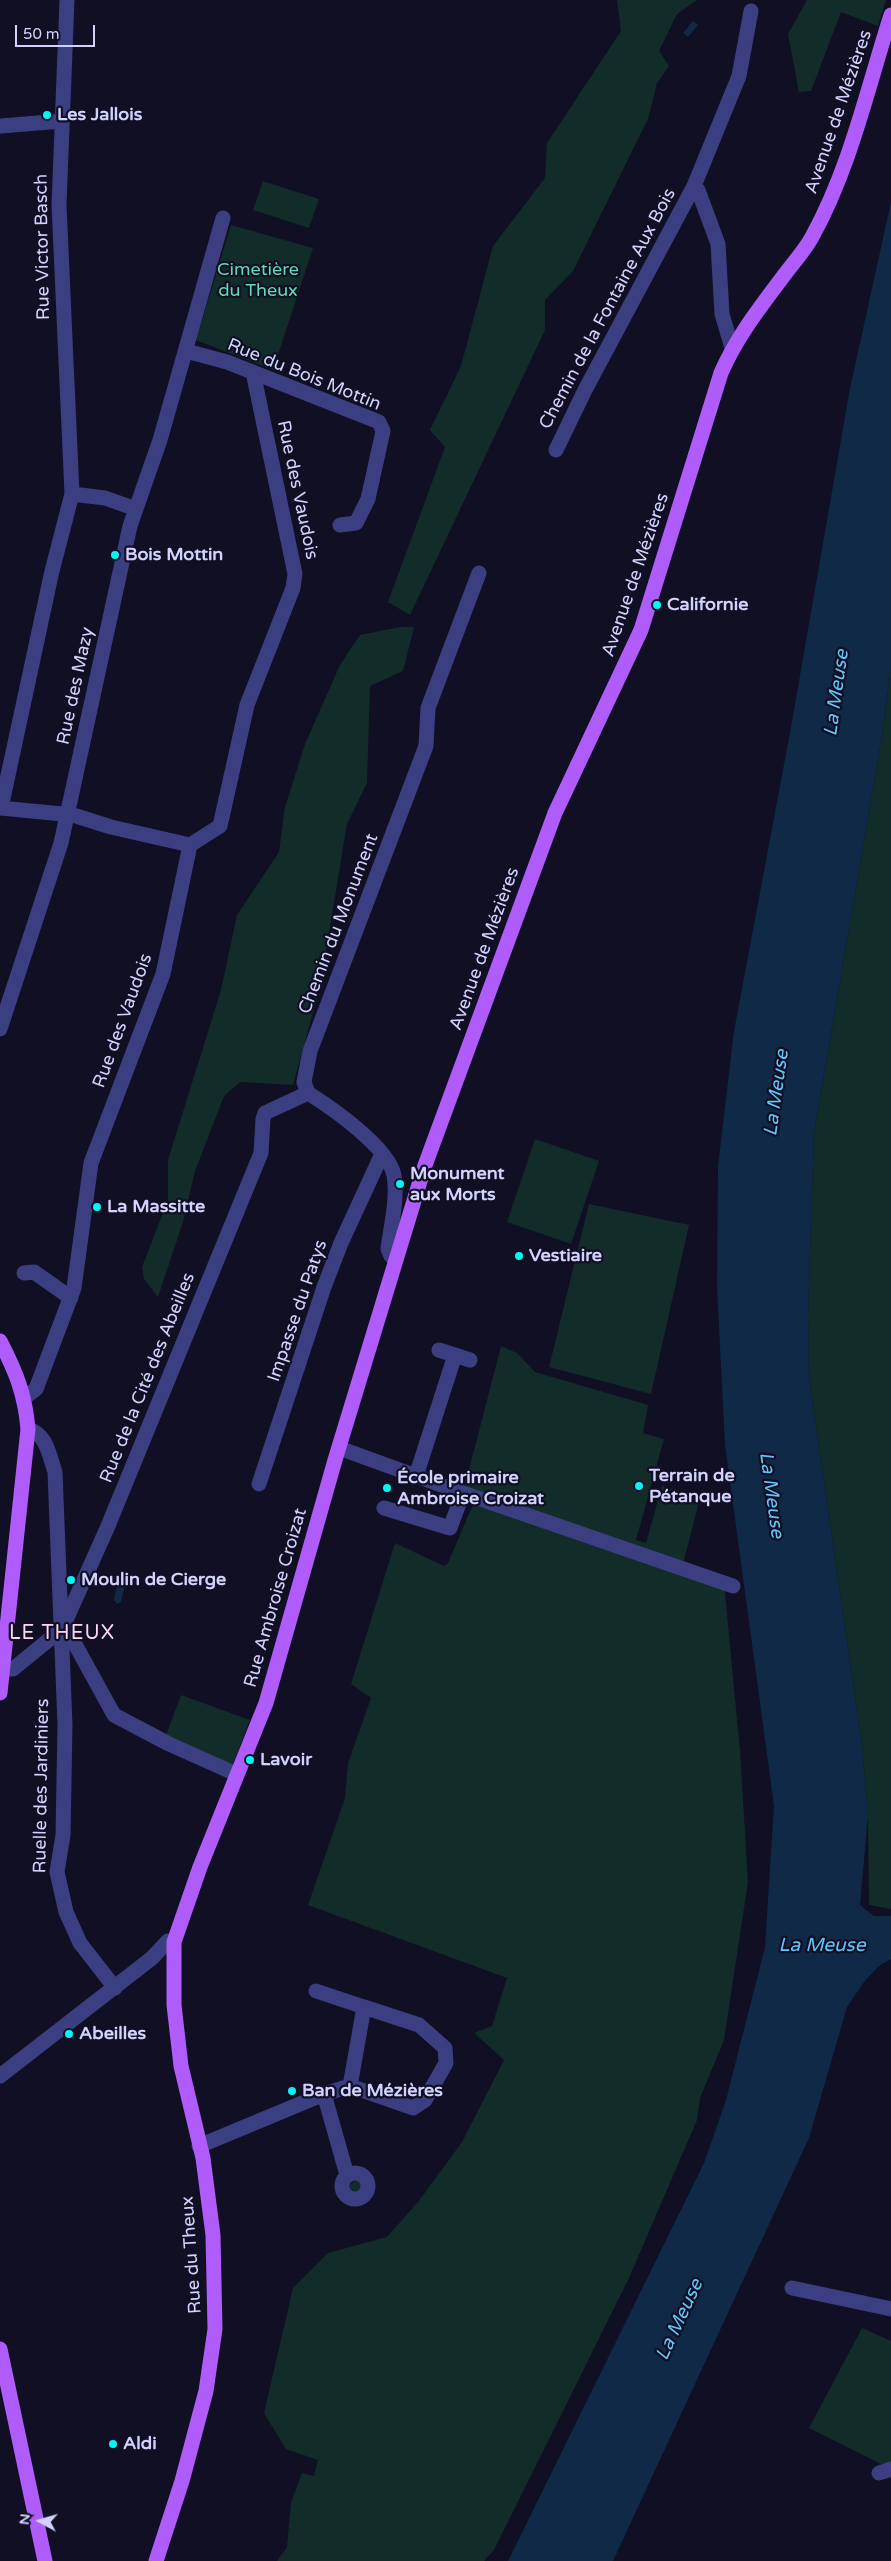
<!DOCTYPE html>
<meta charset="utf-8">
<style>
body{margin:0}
#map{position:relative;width:891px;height:2561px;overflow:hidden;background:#100f23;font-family:"Varela Round",sans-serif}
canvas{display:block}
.north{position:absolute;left:15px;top:2496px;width:50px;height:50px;-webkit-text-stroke:4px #100f23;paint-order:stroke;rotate:276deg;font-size:14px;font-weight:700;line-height:20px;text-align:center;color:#d2d2fe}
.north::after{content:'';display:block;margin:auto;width:18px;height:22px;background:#d2d2fe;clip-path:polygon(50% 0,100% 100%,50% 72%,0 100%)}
.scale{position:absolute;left:15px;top:25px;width:80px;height:22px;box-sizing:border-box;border:2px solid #d2d2fe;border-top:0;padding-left:6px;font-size:15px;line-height:18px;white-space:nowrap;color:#d2d2fe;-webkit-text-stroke:4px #100f23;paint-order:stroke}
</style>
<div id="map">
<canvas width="891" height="2561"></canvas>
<div class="north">N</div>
<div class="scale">50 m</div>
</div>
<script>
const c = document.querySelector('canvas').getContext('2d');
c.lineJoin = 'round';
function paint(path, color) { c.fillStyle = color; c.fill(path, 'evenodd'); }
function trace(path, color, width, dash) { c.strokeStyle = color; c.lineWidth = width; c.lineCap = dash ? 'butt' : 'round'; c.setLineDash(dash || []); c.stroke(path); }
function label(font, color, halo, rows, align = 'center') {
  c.font = font + ' "Varela Round",sans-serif'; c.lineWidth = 4.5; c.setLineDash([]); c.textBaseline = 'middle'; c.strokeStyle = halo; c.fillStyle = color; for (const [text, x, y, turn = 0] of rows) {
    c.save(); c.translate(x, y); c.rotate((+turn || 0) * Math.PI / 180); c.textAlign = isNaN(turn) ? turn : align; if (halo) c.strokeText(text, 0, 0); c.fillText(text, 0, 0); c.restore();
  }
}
paint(new Path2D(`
 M617,0H697L677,14L659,51L669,66L657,83L648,119L573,271L545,300V330L410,615L388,602L445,447L430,430L461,366L493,246L545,178L547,143L621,31Z
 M807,0H886L878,26L841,12L811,91L799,92L788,34Z
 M263,181L319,199L309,228L253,210Z
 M231,225L313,248L273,370L196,340Z
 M400,627H414L403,671L370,686L367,783L347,824L320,987L293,1085L240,1082L224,1096L195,1171L183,1222L158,1297L144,1279L142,1267L168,1200V1160L221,990L237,915L279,852L285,807L305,744L340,665L360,635Z
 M891,667V1909L869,1905L868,1816L862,1745L809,1378L808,1314L814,1133L882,736Z
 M535,1139L599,1161L571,1244L507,1222Z
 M589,1204L689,1225L651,1394L549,1367Z
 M501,1346L517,1353L535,1372L648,1405L643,1433L664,1439L636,1540L646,1543L662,1486L700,1498L682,1568L724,1583L740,1751L748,1882L724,2040L700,2098L697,2120L629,2278L494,2550L484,2561H277L287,2547L291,2502L302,2473L314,2476L318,2460L286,2449L264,2413L293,2288L328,2253L387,2237L418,2202L462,2142L504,2060L474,2033L492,2026L507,1978L308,1905L345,1798L348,1763L371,1698L351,1684L395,1543L444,1566L448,1563L474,1502L465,1485Z
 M181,1695L250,1720L232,1766L165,1738Z
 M350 2187a6 6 0 1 1 12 0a6 6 0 1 1-12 0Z
 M862,2328L891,2341V2462L883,2465L809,2428Z`), '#122d29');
paint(new Path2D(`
 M693,21L698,25L688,37L683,33Z
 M891,202V667L882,736L814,1133L808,1314L809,1378L862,1745L868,1816L860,1905L874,1916H891V1959L879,1966L864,1982L847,2007L809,2138L613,2561H508L704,2163L726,2100L765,1947L774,1806L725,1445L717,1287L718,1166L734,1031L791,727L850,388Z
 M117,1584L125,1585L121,1602L117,1604L114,1600Z`), '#0f2946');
trace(new Path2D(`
 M0,126L62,121
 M694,186L698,190L718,244L722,314L732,348
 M186,351L227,362L379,422L383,431L368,499L356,523L340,525
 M556,450L585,390L694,186L739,76L751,11
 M72,494L105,498L136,509
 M0,808L73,815L111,827L190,845
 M1,808L52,571L72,494L59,205L67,0
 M0,1029L61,843L130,526L160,440L223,218
 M395,1258L391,1256L388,1249C391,1225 398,1198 394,1175C388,1147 332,1108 308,1093L304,1082L310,1051L426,746L428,708L479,573
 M24,1273L34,1272L71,1298
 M439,1350L470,1360
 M24,1398L36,1389L74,1288L91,1163L163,974L190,845L220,826L247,705L293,588L295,574L253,372
 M28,1429C47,1434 49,1455 55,1472L65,1725L63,1835L57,1872L66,1912L80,1943L115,1988
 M339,1448L463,1493L733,1586
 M416,1476L455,1355
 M259,1484L324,1287L341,1243L382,1154
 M384,1508L450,1528L463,1493
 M62,1629L70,1635L114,1715L169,1744L236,1774
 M3,1669H13L62,1629L108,1526L261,1153L263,1119L265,1113L308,1093
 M316,1991L364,2007
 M0,2076L152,1958L168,1941L174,1942
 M324,2094L347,2175
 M199,2146L324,2094L350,2086L413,2108L425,2100L446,2063L445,2048L419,2025L364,2007L350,2086
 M342 2186a13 13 0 1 1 26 0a13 13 0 1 1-26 0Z
 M792,2288L891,2309
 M879,2473L891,2469`), '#3b3f81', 15);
trace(new Path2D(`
 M0,1341C16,1372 25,1394 28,1429L0,1693
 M0,2349L45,2561
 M156,2561L182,2481L206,2391L215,2329L213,2235L203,2158L181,2066L174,2005V1942L200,1867L266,1703L335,1460L424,1168L555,813L641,630L721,373C737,336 761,306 785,274C794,262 805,250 812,237C850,168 867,90 891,15`), '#af5cfa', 15);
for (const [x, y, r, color] of [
 [47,115,5,"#07f4f4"],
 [115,555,5,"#07f4f4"],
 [657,605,5,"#07f4f4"],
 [400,1184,5,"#07f4f4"],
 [97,1207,5,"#07f4f4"],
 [519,1256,5,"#07f4f4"],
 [639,1486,5,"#07f4f4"],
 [387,1488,5,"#07f4f4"],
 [71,1580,5,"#07f4f4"],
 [250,1760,5,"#07f4f4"],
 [69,2034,5,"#07f4f4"],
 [292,2091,5,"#07f4f4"],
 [113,2444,5,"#07f4f4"]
]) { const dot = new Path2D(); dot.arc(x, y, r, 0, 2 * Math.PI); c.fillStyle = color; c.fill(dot); trace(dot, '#100f23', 2); }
label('18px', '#d2d2fe', '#100f23', [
 ["Avenue de Mézières",839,112,-71],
 ["Rue Victor Basch",43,247,-91],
 ["Chemin de la Fontaine Aux Bois",608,309,-62],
 ["Rue du Bois Mottin",304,375,22],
 ["Rue des Vaudois",297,490,78],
 ["Avenue de Mézières",636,575,-71],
 ["Rue des Mazy",76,686,-78],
 ["Chemin du Monument",339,924,-69],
 ["Avenue de Mézières",485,949,-70],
 ["Rue des Vaudois",123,1021,-70],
 ["Impasse du Patys",298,1311,-71],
 ["Rue de la Cité des Abeilles",148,1378,-68],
 ["Rue Ambroise Croizat",276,1598,-74],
 ["Ruelle des Jardiniers",42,1786,-89],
 ["Rue du Theux",192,2255,-94]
]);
label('bold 18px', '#d2d2fe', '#100f23', [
 ["Les Jallois",57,115],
 ["Bois Mottin",125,555],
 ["Californie",667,605],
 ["Monument",410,1174],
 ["aux Morts",410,1195],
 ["La Massitte",107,1207],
 ["Vestiaire",529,1256],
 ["Terrain de",649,1476],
 ["Pétanque",649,1497],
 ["École primaire",397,1478],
 ["Ambroise Croizat",397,1499],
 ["Moulin de Cierge",81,1580],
 ["Lavoir",260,1760],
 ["Abeilles",79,2034],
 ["Ban de Mézières",302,2091],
 ["Aldi",123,2444]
], 'left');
label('18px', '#60dcb0', '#100f23', [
 ["Cimetière",258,270],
 ["du Theux",258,291]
]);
label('italic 19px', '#63c4fa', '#100f23', [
 ["La Meuse",837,693,-82],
 ["La Meuse",777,1093,-82],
 ["La Meuse",771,1495,82],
 ["La Meuse",822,1946],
 ["La Meuse",680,2320,-65]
]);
c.letterSpacing = '1px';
label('20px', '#fed4f3', '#100f23', [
 ["LE THEUX",62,1634]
]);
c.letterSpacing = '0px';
</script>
